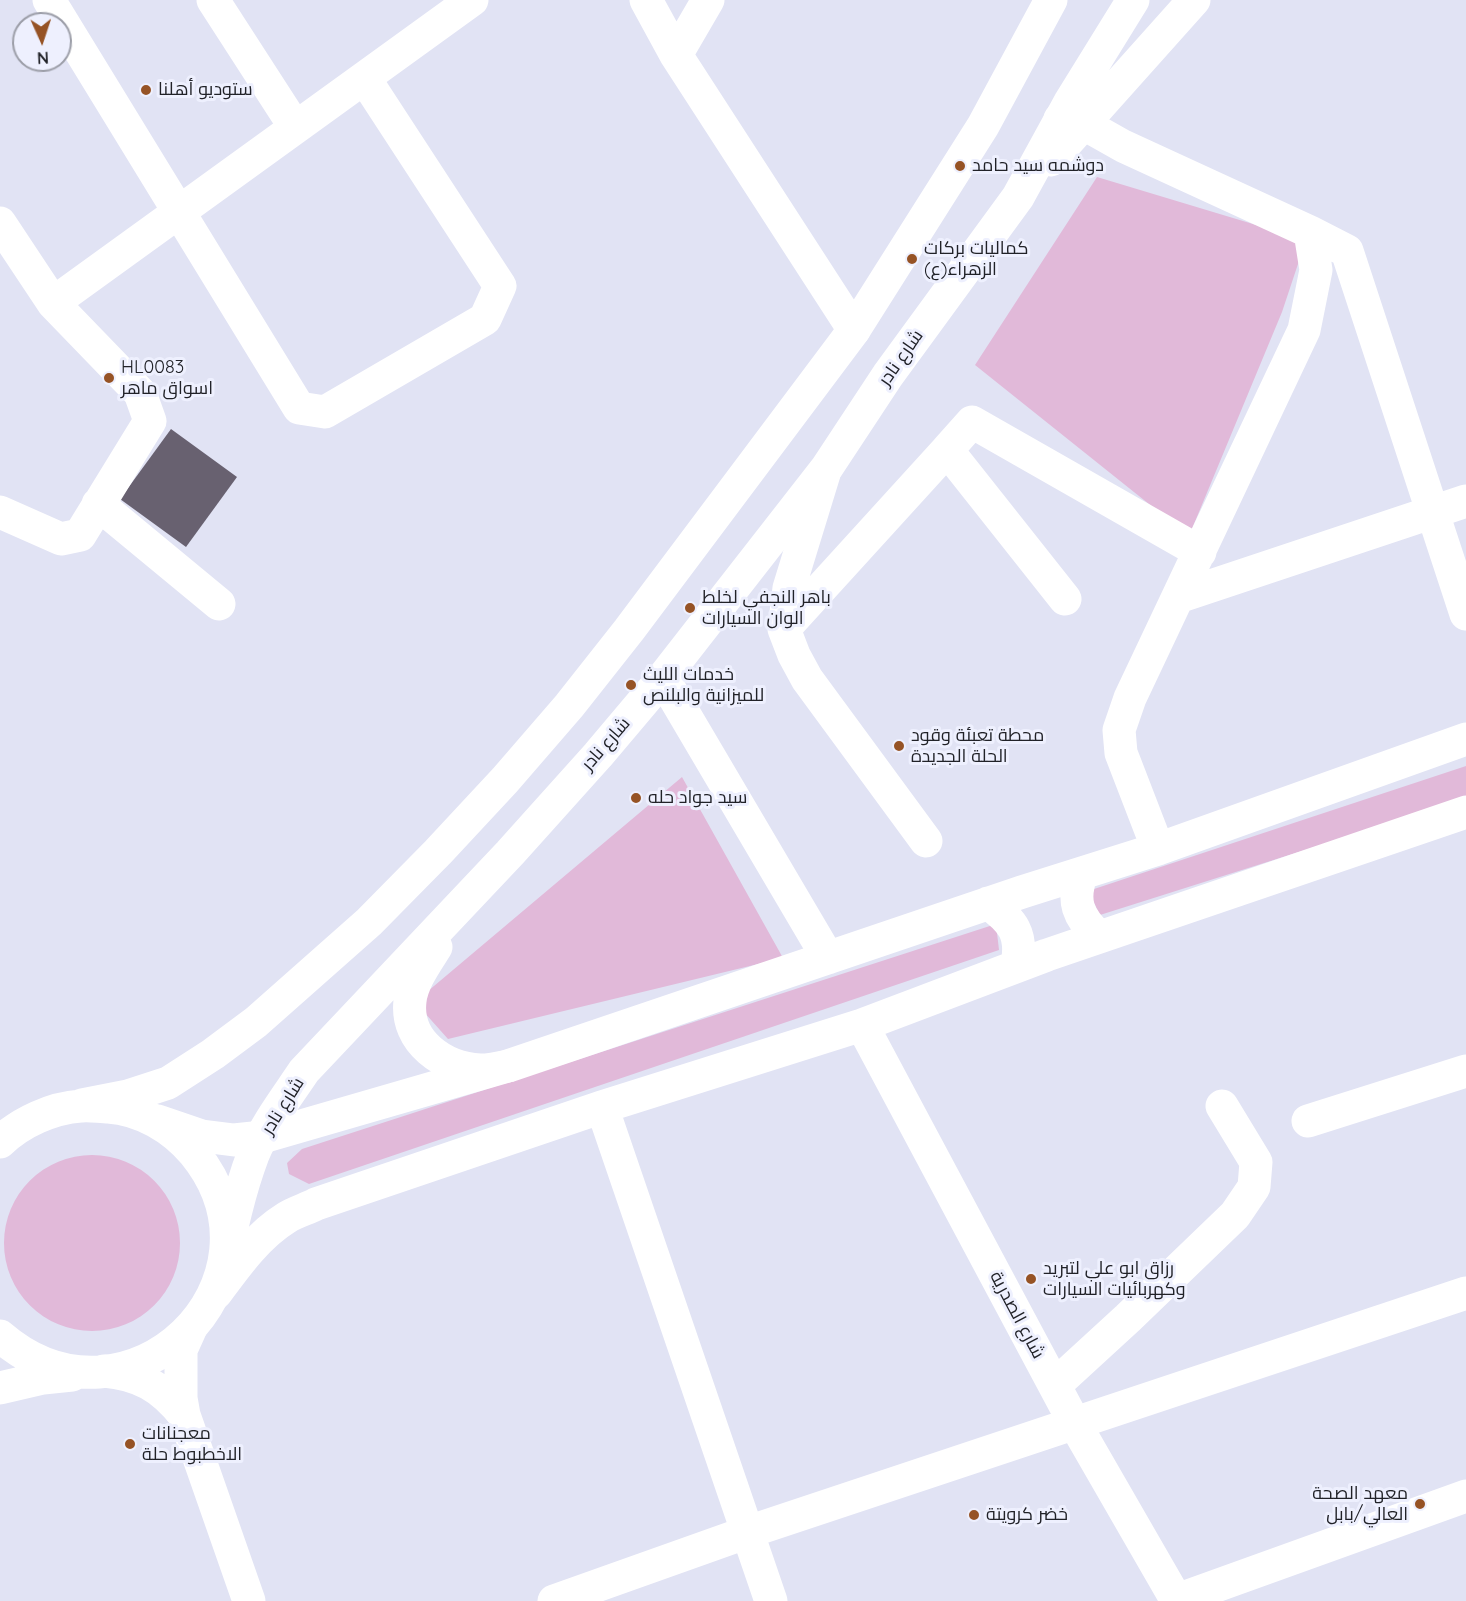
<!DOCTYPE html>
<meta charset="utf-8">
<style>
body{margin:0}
#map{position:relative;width:1466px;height:1601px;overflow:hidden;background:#e1e3f4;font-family:Quicksand,sans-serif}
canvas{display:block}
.north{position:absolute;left:12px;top:12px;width:60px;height:60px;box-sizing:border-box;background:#eef0fe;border:2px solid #9c9ea8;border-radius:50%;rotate:177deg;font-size:16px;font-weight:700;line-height:24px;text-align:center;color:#212228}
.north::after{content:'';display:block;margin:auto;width:21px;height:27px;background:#965325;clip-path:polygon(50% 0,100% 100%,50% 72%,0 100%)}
</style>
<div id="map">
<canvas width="1466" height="1601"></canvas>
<div class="north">N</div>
</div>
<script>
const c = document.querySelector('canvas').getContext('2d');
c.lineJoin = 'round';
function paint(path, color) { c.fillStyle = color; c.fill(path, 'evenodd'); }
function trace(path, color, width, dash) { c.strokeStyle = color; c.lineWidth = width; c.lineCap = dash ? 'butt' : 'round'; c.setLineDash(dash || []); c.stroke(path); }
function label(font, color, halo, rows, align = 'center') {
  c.font = font + ' Quicksand,Cairo,sans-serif'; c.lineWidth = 6; c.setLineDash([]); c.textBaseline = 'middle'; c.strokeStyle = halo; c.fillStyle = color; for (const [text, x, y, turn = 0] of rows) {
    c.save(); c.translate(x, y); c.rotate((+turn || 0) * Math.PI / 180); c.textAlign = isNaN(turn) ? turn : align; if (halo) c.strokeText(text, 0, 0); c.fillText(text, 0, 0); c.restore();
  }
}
paint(new Path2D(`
 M1097,177L1306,240L1282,312L1189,536L975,365Z
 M1466,766V799L1100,915L1088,891Z
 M682,777L783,958L448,1039L415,1002Z
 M996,924L999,950L309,1184L289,1174L287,1163L302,1149Z
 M4 1243a88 88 0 1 1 176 0a88 88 0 1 1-176 0Z`), '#e1b9d9');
paint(new Path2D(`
 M171,429L237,477L186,547L120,499Z`), '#686170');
trace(new Path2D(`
 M49,0L299,408L325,412L485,319L500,286L365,79
 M213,0L295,127
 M646,0L676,55L854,330
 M676,55L708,0
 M1060,119L1084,124L1123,146L1310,232L1347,251L1466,614
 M0,223L53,303
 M947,450L972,422L1200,552
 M824,474L789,588L784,629L794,655L807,679L926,841
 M98,504L219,604
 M0,512L61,539L80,535L150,421L140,393L53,303L472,0
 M1178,597L1466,501
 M784,629L947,450L1065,599
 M663,678L828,958
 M1158,849L1121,753L1119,730L1130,698L1304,330L1316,270L1310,232
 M1082,873C1071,901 1078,917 1099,937
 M988,903C1013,921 1023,934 1017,965
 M862,1025L1075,1424L1177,1601
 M602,1107L771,1601
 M158,1121L202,1136L234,1140L263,1137L508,1066L1022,892L1158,849L1466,739
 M1308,1121L1466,1071
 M216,1293C236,1266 257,1236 286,1218C295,1212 307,1209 316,1204L602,1107L862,1025L1047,955L1466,812
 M190,1330L181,1350V1398L184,1415L249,1601
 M104,1371C139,1374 162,1387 184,1415
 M1055,1385L1128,1318L1235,1215L1254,1187L1256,1162L1222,1106
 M1177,1600L1466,1496
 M554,1601L748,1532L1466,1293`), '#fff', 33);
trace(new Path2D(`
 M1051,160L1194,0
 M436,947C426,963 412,982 410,1001C405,1042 444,1068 480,1070C489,1070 499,1068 508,1066
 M82,1105L128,1096L168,1083L213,1054L256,1022L369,922L438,852L505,780L569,706L629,630L854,330L983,126L1051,0
 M0,1142C21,1122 52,1108 81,1106C90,1105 100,1107 108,1107C141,1109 173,1128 194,1153C298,1280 129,1447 0,1336
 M223,1269C231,1230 239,1192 253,1155C265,1125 286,1098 304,1071L510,853L598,755L663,678L826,469L888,375L1018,197L1070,102L1133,0
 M0,1388L43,1378L72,1375`), '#fff', 33);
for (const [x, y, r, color] of [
 [146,90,6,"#965325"],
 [960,166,6,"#965325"],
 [912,259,6,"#965325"],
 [109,378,6,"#965325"],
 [690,608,6,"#965325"],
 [631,685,6,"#965325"],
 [899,746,6,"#965325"],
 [636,798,6,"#965325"],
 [1031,1279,6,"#965325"],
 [130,1444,6,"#965325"],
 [1420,1504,6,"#965325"],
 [974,1515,6,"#965325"]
]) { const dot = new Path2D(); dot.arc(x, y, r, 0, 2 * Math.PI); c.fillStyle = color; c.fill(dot); trace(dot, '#eef0fe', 2); }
label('18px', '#212228', '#eef0fe', [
 ["ستوديو أهلنا",158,90],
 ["دوشمه سيد حامد",972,166],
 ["كماليات بركات",924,249],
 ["الزهراء(ع)",924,270],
 ["HL0083",121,368],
 ["اسواق ماهر",121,389],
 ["باهر النجفي لخلط",702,598],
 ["الوان السيارات",702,619],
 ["خدمات الليث",643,675],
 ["للميزانية والبلنص",643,696],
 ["محطة تعبئة وقود",911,736],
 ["الحلة الجديدة",911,757],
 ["سيد جواد حله",648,798],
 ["رزاق ابو علي لتبريد",1043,1269],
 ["وكهربائيات السيارات",1043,1290],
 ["معجنانات",142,1434],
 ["الاخطبوط حلة",142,1455],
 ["معهد الصحة",1408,1494,"right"],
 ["العالي/بابل",1408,1515,"right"],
 ["خضر كرويتة",986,1515]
], 'left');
label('18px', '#212228', '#eef0fe', [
 ["شارع نادر",901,358,-55],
 ["شارع نادر",606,744,-49],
 ["شارع نادر",283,1106,-58],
 ["شارع الصدرية",1017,1315,62]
]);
</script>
